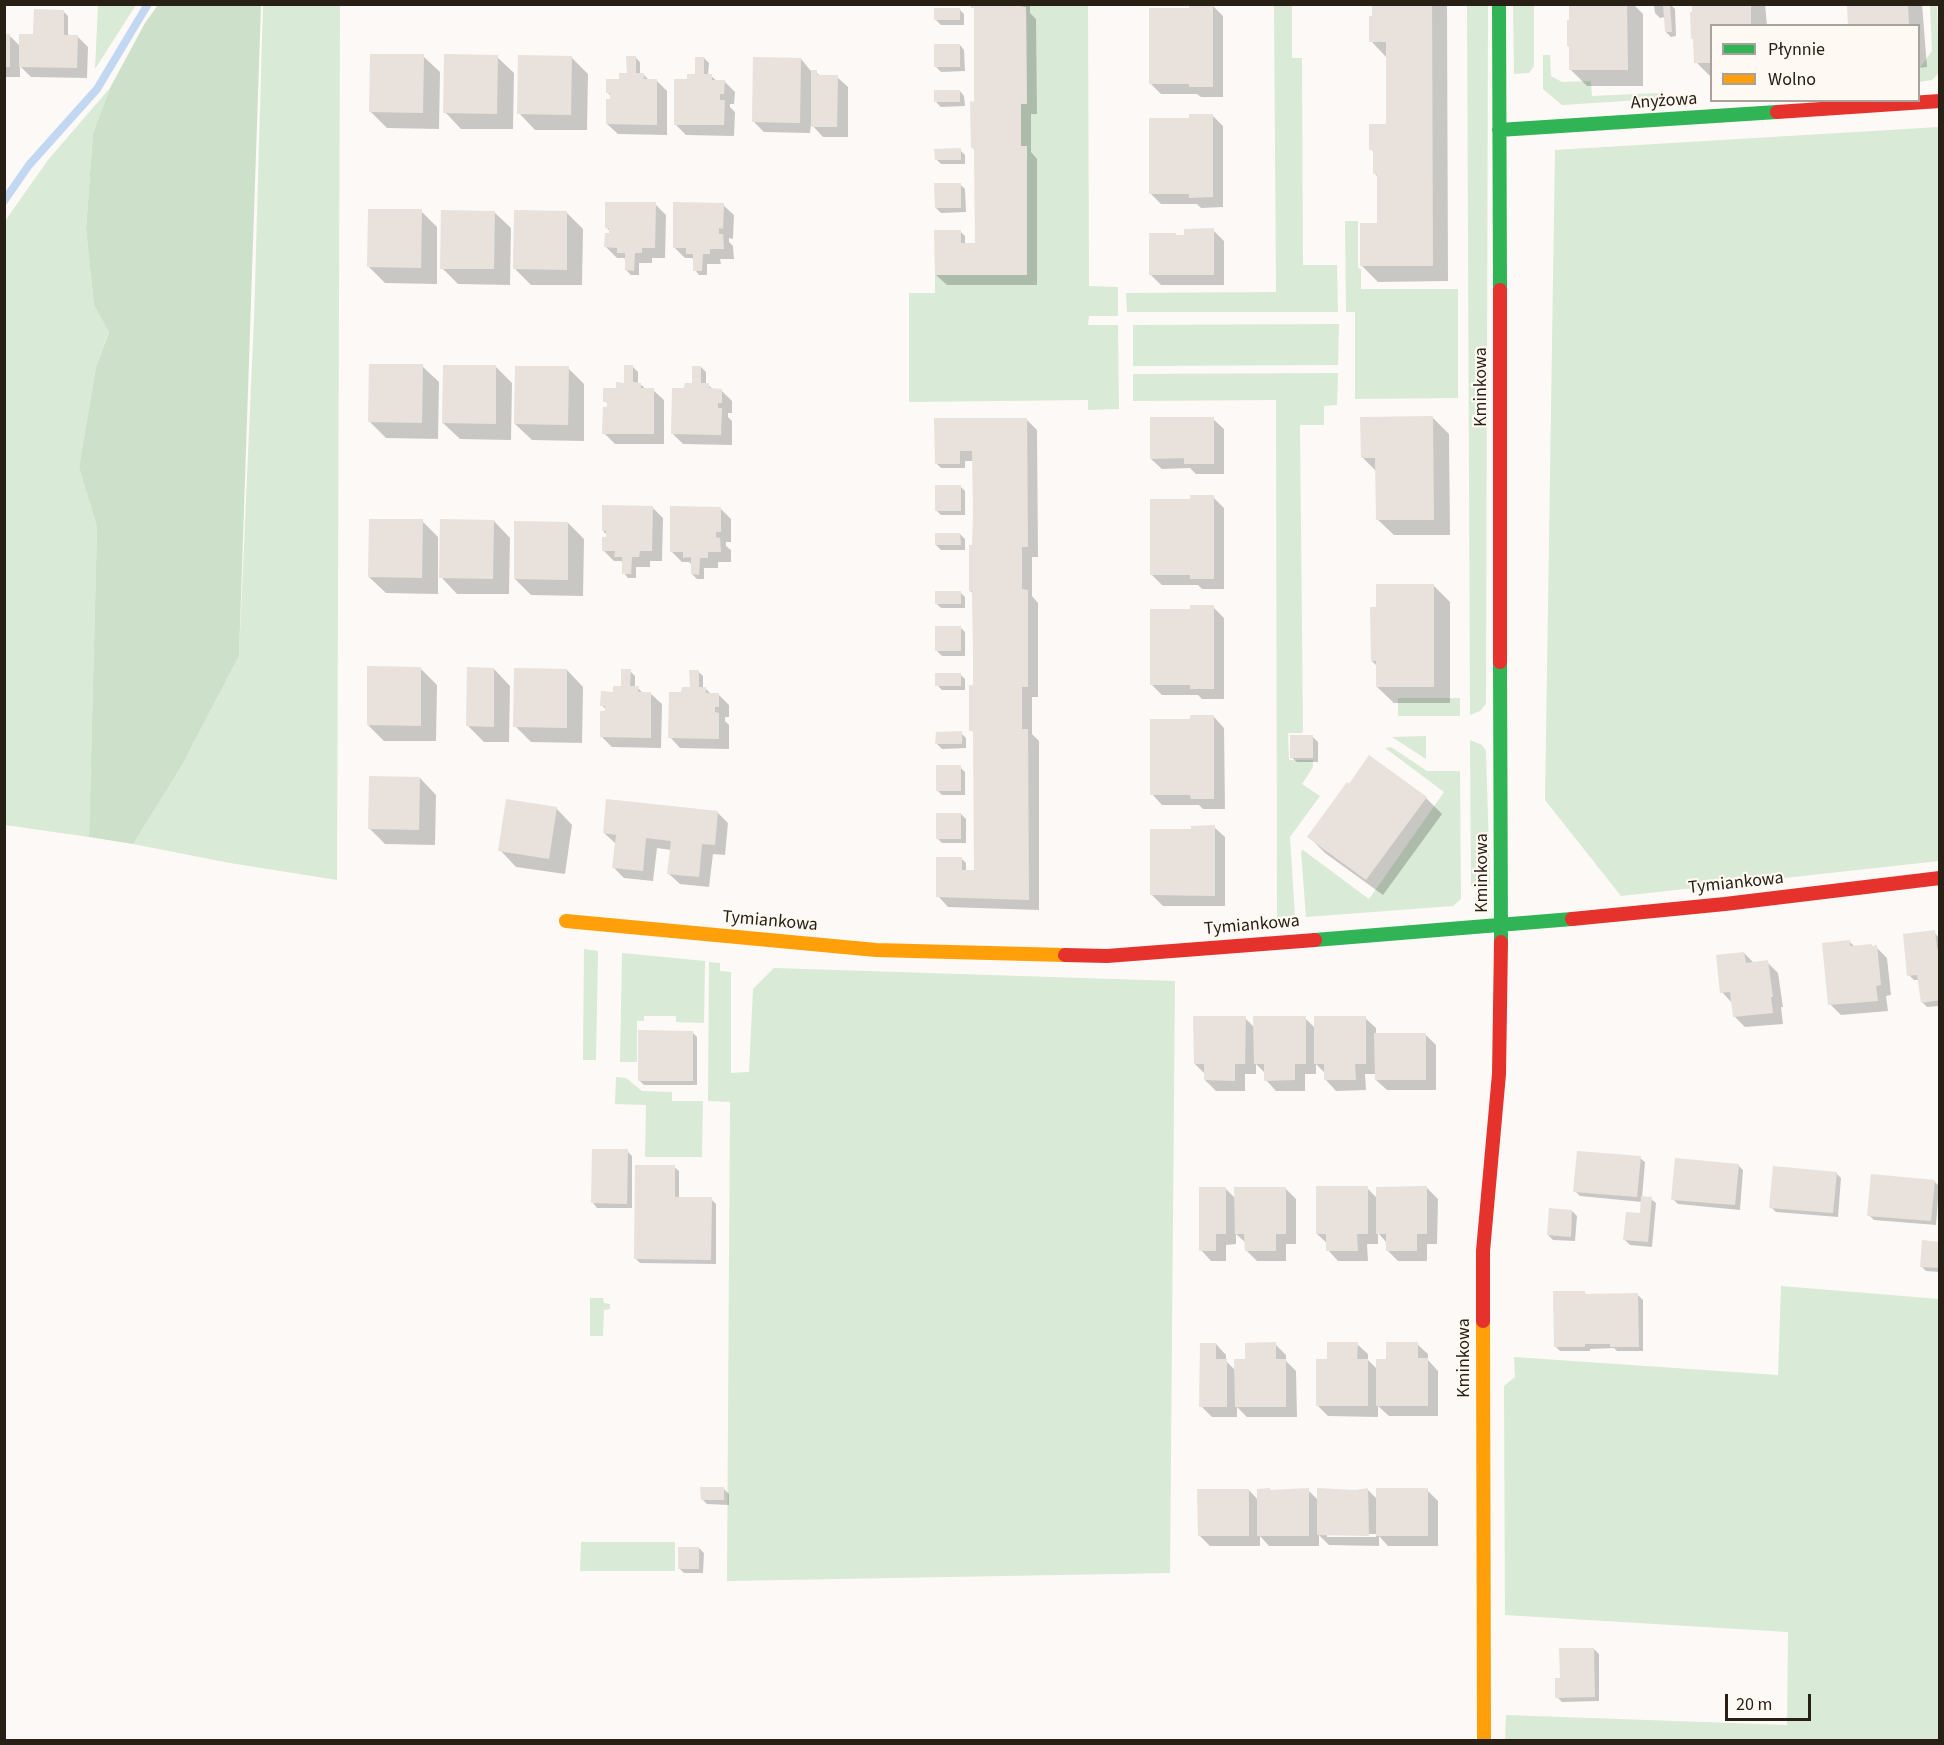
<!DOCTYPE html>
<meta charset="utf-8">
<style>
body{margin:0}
#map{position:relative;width:1944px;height:1745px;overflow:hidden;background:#fcf9f6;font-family:"Source Sans 3",sans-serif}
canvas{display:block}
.frame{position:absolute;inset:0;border:6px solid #292015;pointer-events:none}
.legend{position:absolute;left:1710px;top:24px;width:210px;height:78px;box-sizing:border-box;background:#fff9f3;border:2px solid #a9a29a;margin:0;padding:8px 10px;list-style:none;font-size:18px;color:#292015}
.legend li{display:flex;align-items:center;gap:12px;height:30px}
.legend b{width:30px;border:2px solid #a9a29a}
.scale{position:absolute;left:1725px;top:1694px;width:86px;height:27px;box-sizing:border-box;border:3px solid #292015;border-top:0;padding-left:8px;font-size:18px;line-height:21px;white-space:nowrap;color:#292015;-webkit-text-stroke:4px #fff9f3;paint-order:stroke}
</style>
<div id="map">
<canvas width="1944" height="1745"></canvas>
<div class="frame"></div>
<ul class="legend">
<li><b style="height:8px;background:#30b455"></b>Płynnie</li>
<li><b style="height:8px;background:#ff9f0a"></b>Wolno</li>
</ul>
<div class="scale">20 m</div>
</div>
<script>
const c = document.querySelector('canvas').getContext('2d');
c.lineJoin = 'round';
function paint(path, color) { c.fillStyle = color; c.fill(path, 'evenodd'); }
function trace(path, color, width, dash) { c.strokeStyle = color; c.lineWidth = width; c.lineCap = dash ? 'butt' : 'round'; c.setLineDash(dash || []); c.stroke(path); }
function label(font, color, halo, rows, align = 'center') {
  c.font = font + ' "Source Sans 3",sans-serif'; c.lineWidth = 4.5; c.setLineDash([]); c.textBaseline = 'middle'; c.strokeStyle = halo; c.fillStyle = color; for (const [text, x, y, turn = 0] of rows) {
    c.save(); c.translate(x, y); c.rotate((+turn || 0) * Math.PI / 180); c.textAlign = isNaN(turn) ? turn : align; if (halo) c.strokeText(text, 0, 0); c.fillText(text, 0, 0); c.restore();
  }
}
paint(new Path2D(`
 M128,4L136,5L95,69L98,6Z
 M263,5H340L337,880L230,863L133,844L181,767L239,656L254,320Z
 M1020,5H1088L1089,286L1118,287V316H1089L1088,325H1118L1119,409L1088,410V400L909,402V293H935V275H1027V147L1021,146V104H1027L1026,8L1020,6Z
 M1274,5H1292V58H1302L1303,265H1337L1338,312H1127L1126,293L1276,292Z
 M1467,5H1488L1486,704L1480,711L1470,715Z
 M1513,5H1534V66L1529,73L1514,74Z
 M1930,5H1937L1939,73L1932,80L1919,82V69L1932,51Z
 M1543,55H1550L1551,76L1562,82L1591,81L1592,96L1658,93L1659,99L1562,105L1543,89Z
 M110,88L93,133L86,229L94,305L109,331L96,367L79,467L97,527L89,837L5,825V221L48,160Z
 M1939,127V861L1621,896L1545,800L1555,150Z
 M1345,221H1358V268L1361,269V289H1458V398L1355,399V312H1346Z
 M1339,324L1338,365L1133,366V325Z
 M1338,373L1337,405L1324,406V425H1300L1303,730L1302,733H1288L1289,760H1313V767L1302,784L1320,796L1290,837L1295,917L1277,919L1276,400L1133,401V374Z
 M1398,698H1460V716H1398Z
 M1426,736V759L1392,737Z
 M1470,740L1482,745L1486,751L1490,885L1471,886Z
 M1391,747L1427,771H1460L1461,899L1453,906L1306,917L1301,851L1303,850L1369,899L1444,792L1385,748Z
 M584,949L598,951L596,1060H583Z
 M622,953L705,961L704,1023L676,1022V1016H644V1021H637V1062H620Z
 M709,962L720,963V971L731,972V1073L749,1072L753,989L774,968L1175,981L1170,1573L727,1581L730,1102L708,1101Z
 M616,1077L626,1078L642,1091L672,1092V1101H703L702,1157H645L646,1105L615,1104Z
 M1781,1286L1939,1299V1740H1505L1506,1715L1787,1725L1788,1632L1505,1615L1504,1386L1515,1377L1514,1357L1778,1375Z
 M590,1298H603L604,1303L610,1304V1309L604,1310L603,1336H590Z
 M581,1542H675V1571H580Z`), '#d9ead6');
paint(new Path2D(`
 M158,5H261L239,656L181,767L133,844L89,837L97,527L79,467L96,367L109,332L94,305L86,229L93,133L110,88L145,23Z`), '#cde0c9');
paint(new Path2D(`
 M972,4H1030V13L1036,19L1037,114H1031V152L1037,159V285H947L936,275L960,231L965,236V244H976V151L972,147L976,103L975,10Z
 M1374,4H1447L1448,281L1378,282L1361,265L1379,225L1378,177L1375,174V153L1371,149L1388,126L1387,58L1371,41Z
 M1570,4H1633L1643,14V86H1587L1571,70V48L1568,46Z
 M1670,4L1675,9L1676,36L1671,37L1666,32L1665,17L1660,18L1655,13L1654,5Z
 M1694,4H1765L1767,26H1712V78L1696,62L1695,41L1692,38Z
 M1851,4H1922L1927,67L1918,68V26H1851Z
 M1212,5L1223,16V97H1201L1197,94H1161L1150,83L1190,10Z
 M959,9L964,14V25H941L936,20Z
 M63,11L68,16V34L70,36H77L88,47L87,78L31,77L20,66V77H4V35H9L21,47Z
 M960,45L964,50L965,71L941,72L936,67Z
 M423,56L440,72L439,129L387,128L371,112Z
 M497,57L514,73L513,129H461L445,112Z
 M571,57L588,74L587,130H535L519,113Z
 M636,58L640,62V75H644L649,80H656L667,91V135L618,134L607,124L612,100V97L607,92L620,80L630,75Z
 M704,58L709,63L708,75L711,76L717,81H724L735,92L734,104H730V107L735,112L734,136L686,135L675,124L689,81L696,75Z
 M801,59L811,71L816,72L821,77H837L848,87V137H823L811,124L810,133L764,132L753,121Z
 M960,91L964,96L965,106L941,107L936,102Z
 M1213,116L1223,126V207L1201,208L1197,204H1161L1150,193L1191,119Z
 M960,150L965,155V164H941L936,159Z
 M960,184L965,189L966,212L941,213L936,208Z
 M655,204L666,215L665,258H652V263H639V275H631L626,270L627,260L624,258H617L606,247L610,231L606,227Z
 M723,205L734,215L733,239L729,238V242L733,246L734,259H720L721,264H707V275H699L695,270V261L692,258H685L674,247Z
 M421,211L437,227V284L385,283L369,267Z
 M494,212L511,228L510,285L458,284L442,268Z
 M567,213L583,229L582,285H531L514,268Z
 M1213,230L1224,241V285H1161L1151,275L1177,236L1185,237Z
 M422,366L439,382L438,439L386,438L370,422Z
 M496,367L512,383L511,440L460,439L443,423Z
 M633,367L638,372V384H640L646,389L653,390L664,400V444H615L604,433L609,409V405L605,401L625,384Z
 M701,367L706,372V385H708L714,390H721L732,401V413H728V417L732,421V445L683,444L672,433Z
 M568,368L584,384V441L532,440L515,424Z
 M1433,418L1449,434L1450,535H1394L1377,519V472L1362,457Z
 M1026,419L1037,430L1038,557H1032V596L1038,603V697H1032V734L1039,741V910L948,907L938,896L961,858L966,863V871H975V734L971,730L974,686V594L970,591L974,546V461H965V468H941L936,463V451Z
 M1213,419L1224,429V474H1196L1190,468L1162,469L1151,459Z
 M960,486L965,491V515H941L936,510Z
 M1213,497L1224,508V589H1202L1198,585H1162L1151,574L1192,501Z
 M652,507L663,518L662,561H650V567H636V578H628L624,573V564L621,561H614L603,550L607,535L603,531Z
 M720,508L731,519V542H726V546L731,550V562H718V568H704V579H697L692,574V565L689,562H682L671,551Z
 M422,521L438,537V594L386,593L369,577Z
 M494,521L510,538L509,594H457L441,577Z
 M568,523L584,539L583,596L531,595L515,579Z
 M960,534L965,539V550H941L936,545Z
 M1433,585L1450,602V703H1394L1377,687V666L1372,661Z
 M960,592L965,597V608H941L936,603Z
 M1213,607L1224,618V699H1202L1198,695H1162L1151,684L1191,611Z
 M960,627L965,632V656H942L937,651Z
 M421,669L437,685L436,741H384L368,725Z
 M494,669L510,686L509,742H484L468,726Z
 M567,670L583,687L582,743L531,742L515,726Z
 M630,671L635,676V688H638L643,693L651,694L662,704L661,748L612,747L601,736L606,713V710L602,705L615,693L625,688Z
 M698,671L703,676V689H706L711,694H718L729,705V717H725V721L729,725V749L680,748L670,737L683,694L691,688Z
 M960,674L965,679V690H942L937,685Z
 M1214,717L1224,728L1225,809H1203L1199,805H1162L1152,794L1192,721Z
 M961,733L966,738V748L942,749L937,744Z
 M1313,737L1318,742V762H1297L1292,758Z
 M960,767L965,772V795H942L937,790Z
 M420,778L436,795L435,845L385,844L369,828Z
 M1426,798L1442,814L1383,895L1325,853L1309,837Z
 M556,808L572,825L565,874L516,867L500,850Z
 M718,813L728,823L725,855L713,854L709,887L680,884L669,874L671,850L657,848L653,881L624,878L614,868L615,843L604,833Z
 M961,814L966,819V843H942L937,838Z
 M1214,827L1225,837V906H1163L1152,895L1192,831Z
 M1934,932L1940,939V1006L1927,1007L1922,1002L1919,980H1914L1909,975Z
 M1849,941L1855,947H1876L1887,958L1891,995L1886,996L1888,1011L1841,1015L1830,1004Z
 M1744,953L1754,963L1767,962L1778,973L1783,1007H1781L1783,1024L1745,1027L1735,1017L1733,1004L1722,992Z
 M1245,1018L1255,1028L1305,1018L1315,1028L1365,1018L1376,1028V1034H1425L1436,1045V1090H1387L1376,1080V1074H1365L1366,1090L1336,1091L1326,1080V1074L1316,1064V1074H1305V1091H1276L1266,1080V1074L1256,1064V1074H1245V1091H1216L1205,1080V1074L1195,1064Z
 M692,1032L697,1037V1085H644L639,1080Z
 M627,1151L632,1156V1208H597L593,1203Z
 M1640,1158L1645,1162L1642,1198L1651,1199L1656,1203L1652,1247L1630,1245L1625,1240L1641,1215L1642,1202L1580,1196L1575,1191Z
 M1738,1165L1743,1170L1740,1210L1678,1204L1673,1199Z
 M674,1167L679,1171V1199H711L716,1204V1264L640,1263L635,1258Z
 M1836,1173L1841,1178L1838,1217L1776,1212L1771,1207Z
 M1934,1181L1939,1186L1936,1225L1874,1220L1869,1215Z
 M1285,1188L1296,1199V1244H1286V1261H1257L1246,1250V1243L1236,1234V1244L1226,1245V1261H1211L1201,1250L1226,1189L1236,1199Z
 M1367,1188L1377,1198L1427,1188L1438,1199L1437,1244H1427V1261H1398L1387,1250V1243L1378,1233V1244H1367L1368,1261H1338L1328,1250V1244L1317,1234Z
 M1572,1211L1577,1216L1575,1241L1553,1240L1548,1235Z
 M1940,1243V1272L1926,1271L1921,1266Z
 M1584,1292L1587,1295H1638L1643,1300V1351H1617L1614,1348L1590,1349V1351H1560L1555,1346Z
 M1216,1344L1226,1355V1361L1236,1371L1275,1344L1286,1355V1361L1296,1371L1297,1417H1247L1237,1407V1417H1212L1201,1406Z
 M1357,1344L1368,1354V1360L1378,1370L1388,1360L1417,1344L1428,1354V1360L1438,1371V1416H1389L1378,1406V1417L1328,1416L1318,1406L1328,1360Z
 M724,1489L729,1494V1505L707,1504L702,1499Z
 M1249,1490L1258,1500L1308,1490L1318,1500L1368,1490L1377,1499L1427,1490L1438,1501V1546H1388L1379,1536V1546L1329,1545L1319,1535V1546H1269L1260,1536V1546H1210L1199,1535ZM1327,1534H1376V1537H1327Z
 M699,1548L704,1553L703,1573H684L679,1568Z
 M1594,1649L1599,1654V1701L1562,1702L1557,1697L1561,1679Z`), '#0003');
trace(new Path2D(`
 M4,201L29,165L97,89L148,4`), '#c1d7f2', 8);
paint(new Path2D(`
 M971,4H1020V6L1026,7L1027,104H1021V146H1027V275H935L934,230H961V243H975L974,148H971L970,101L974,102V8H971Z
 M1189,4H1213V87H1189V84H1149V8H1189Z
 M1372,4H1432L1433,266H1360V223H1377V174H1373V150H1369V124H1386V42H1369V16H1372Z
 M1569,4H1627L1628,70H1569V46H1567V20H1569Z
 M1663,4H1670L1672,32H1665Z
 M1692,4H1751V26H1712V63H1694L1693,39H1691L1690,12H1692Z
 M1850,4H1908L1909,26H1848L1847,5Z
 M934,8H960V20H934Z
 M34,9L64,10V35H78L77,68L19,67V34H33Z
 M4,34H10V67H4Z
 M934,44H960V67H934Z
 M370,54H424L423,113L369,112Z
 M444,54L498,55L497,114L443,113Z
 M518,55L572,56L571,115L517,114Z
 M626,56H636V73H644V79H657V125L606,124V99H610V93H606V79H619V73H627Z
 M695,57H704V74H712V80H725L724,94H720V100H725L724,125H674V79H687V74H695Z
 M753,57L801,58L800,123L752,122Z
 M811,70H817V75H838L837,127H811Z
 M934,90H960V102H934Z
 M1189,114H1213V197L1189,198V194H1149V118H1189Z
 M961,148V160H935L934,149Z
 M934,183H961V208H935Z
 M605,202H656L655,248H642V253H635L634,271L625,270V253H617V248L604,247L605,233H609V228H605Z
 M673,202L724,203L723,229L719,228V234H723L724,249H710V254H703L702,271H693V254H686V248H673Z
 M368,209H422L421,268L367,267Z
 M441,210L495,211L494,269H440Z
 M514,210L567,211V270L513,269Z
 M1214,228V275H1149V233H1176V235H1184V229Z
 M369,364H423L422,423L368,422Z
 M443,365H496V424L442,423Z
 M624,365H633V382L641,383V388H654V434H602L603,407H607V402H603V388H616V382L624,383Z
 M515,366H569L568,425L514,424Z
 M692,366H701V383H709V388L722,389V403H718V408H722L721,435L671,434L672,388H684L685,383H692Z
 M1433,416L1434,520H1376L1375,458H1361L1360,417Z
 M1150,417H1214V464H1184V458L1150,459Z
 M934,418H1027L1028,547H1022V589L1028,590V687H1022V729H1028L1029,900L936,897V857H962V870H974L973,731H969V685H973V652L972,591H969V545H972L973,514L972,451H960V464H935Z
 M935,485H961V511H935Z
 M1190,495H1214V579H1190V575H1150V499H1190Z
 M602,505L653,506L652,551H640L639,557H632L631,574H622V557H614L615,551H602V537H606V531H602Z
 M670,506L721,507V532H716V537L720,538L721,552H708V558H700L699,575L691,574V557L683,558V552H670Z
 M369,519H423L422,578L368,577Z
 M440,519L494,520L493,579L439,578Z
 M514,521L568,522V580L514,579Z
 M935,533H960L961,545H935Z
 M1376,584H1434V687H1376V661H1371L1370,607H1376Z
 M935,591H961V604H935Z
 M1190,605H1214V689H1190V685H1150V609H1190Z
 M935,626H961V651H935Z
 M367,666L421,667V726L367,725Z
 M467,667L494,668V727L466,726Z
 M514,668L567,669V728L513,727Z
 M621,669H631L630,686H639L638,692H651V738L600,737V711H605V706H600L601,691L613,692V686H621Z
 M689,670H699V687H706V693H719V707H715V712L719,713V739L668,738L669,692H681L682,687H690Z
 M935,673H961V686H935Z
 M1190,715H1214V799H1191L1190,795H1150V719H1190Z
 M962,731V744H935L936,732Z
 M1290,735H1313V758H1290Z
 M1369,755L1427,797L1366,880L1307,837L1347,782L1349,784Z
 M936,765H961V791H936Z
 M369,776L420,777L419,830L368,829Z
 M506,799L557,807L549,859L498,851Z
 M606,799L718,811L715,845L702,844L699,877L667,874L671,841L646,838L643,871L612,868L616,835L603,833Z
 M936,813H961V839H936Z
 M1215,825V896L1150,895V829H1191V826Z
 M1935,930L1937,949L1940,948V1000L1921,1003L1917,975L1907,976L1903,934Z
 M1850,940V946L1872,944V946L1877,945L1881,985L1876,986L1878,1001L1828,1005L1822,943Z
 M1744,952L1746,963L1768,960L1773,997H1771L1773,1013L1733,1017L1730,992L1720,993L1716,955Z
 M1193,1016H1246L1245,1064H1235V1081L1204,1080V1064H1194Z
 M1253,1016H1306V1064H1295V1080L1264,1081V1064H1254Z
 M1314,1016H1366V1064H1355L1356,1080H1324V1064H1314Z
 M638,1030L693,1031V1081H638Z
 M1374,1033H1426V1080H1375Z
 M592,1149H628L627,1204L591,1203Z
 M1577,1151L1641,1156L1637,1197L1573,1192Z
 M1675,1158L1739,1164L1735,1205L1671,1200Z
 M635,1165H675V1197H712L711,1260L634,1259Z
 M1773,1166L1837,1172L1833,1213L1769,1208Z
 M1871,1174L1935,1180L1931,1221L1867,1216Z
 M1316,1186H1368V1234H1357L1358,1251H1326V1234H1316Z
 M1427,1186V1234H1417V1251H1386V1234H1376V1187Z
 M1199,1187H1226V1234H1216V1251H1199Z
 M1234,1187H1286V1234H1276V1251H1245L1244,1234H1235Z
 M1641,1196L1652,1197L1648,1242L1623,1240L1626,1212L1640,1213Z
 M1549,1208L1572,1210L1571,1237L1547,1235Z
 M1922,1240L1940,1242V1268L1920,1267Z
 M1553,1291H1585V1294L1638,1293L1639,1347H1610V1344H1585V1347H1554Z
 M1276,1342V1359H1286V1407H1235L1234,1359H1245V1343Z
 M1327,1342H1358L1357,1359H1368V1406H1316V1359H1327Z
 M1386,1342H1418V1358H1428V1406H1376V1359H1386Z
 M1200,1343H1216V1359H1227V1407H1199Z
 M700,1487H724V1500H701Z
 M1270,1488V1490L1309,1488V1536H1257V1489Z
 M1317,1488L1355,1490L1368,1488L1369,1536L1317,1535Z
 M1376,1488H1428V1536H1376Z
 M1197,1489H1249V1536H1198Z
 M678,1547H699V1569H678Z
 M1559,1648H1594L1595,1697L1555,1698V1678H1560Z`), '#e9e1db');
trace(new Path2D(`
 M1499,4L1500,290
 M1499,130L1777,112
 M1500,662L1501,942
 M1315,940L1572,919`), '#30b455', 14);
trace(new Path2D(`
 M566,921L876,950L1065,955
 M1483,1321L1484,1740`), '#ff9f0a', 14);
trace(new Path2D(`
 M1777,112L1940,101
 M1500,290V662
 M1572,919L1725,904L1940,878
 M1065,955L1107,956L1315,940
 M1483,1321V1251L1499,1074L1501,942`), '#e5322d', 14);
label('18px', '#292015', '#fff9f3', [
 ["Anyżowa",1664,102,-4],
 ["Kminkowa",1482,387,-90],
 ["Kminkowa",1483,873,-90],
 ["Tymiankowa",1736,884,-6],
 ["Tymiankowa",770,922,5],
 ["Tymiankowa",1252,926,-5],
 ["Kminkowa",1465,1358,-90]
]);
</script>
